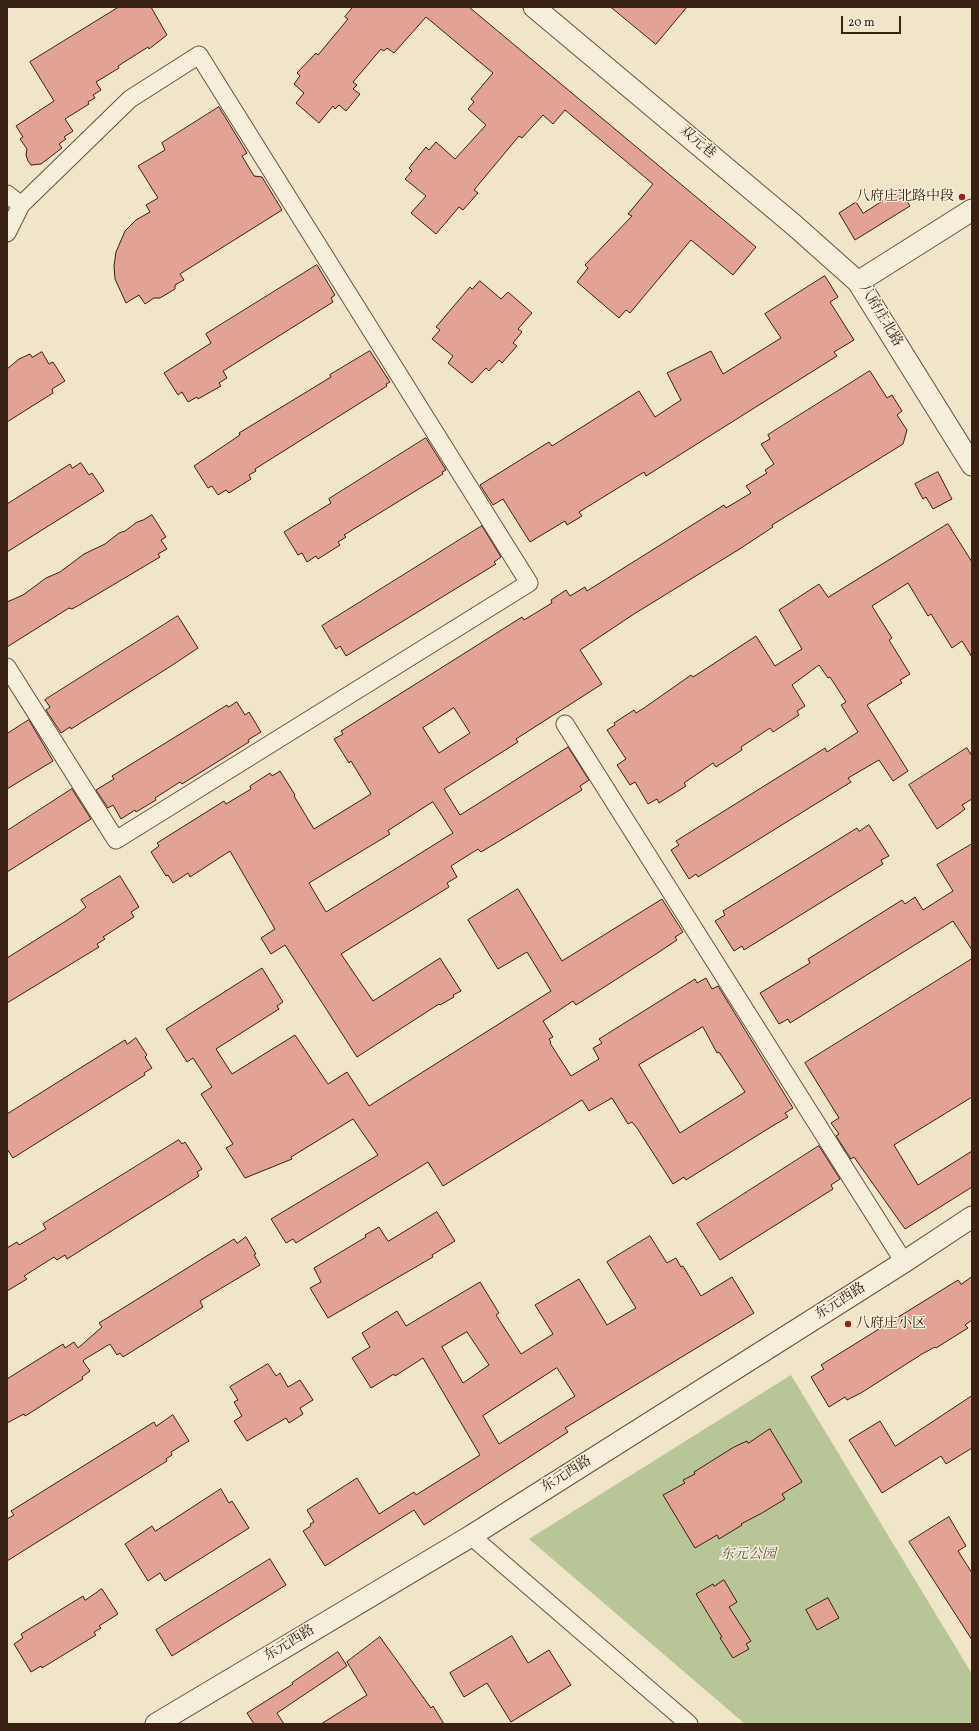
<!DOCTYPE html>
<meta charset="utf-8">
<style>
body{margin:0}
#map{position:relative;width:979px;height:1731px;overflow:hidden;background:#f0e5c8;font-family:Vollkorn,serif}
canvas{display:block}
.frame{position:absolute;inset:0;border:8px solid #382013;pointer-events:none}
.scale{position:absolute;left:841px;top:16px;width:60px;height:18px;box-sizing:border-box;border:2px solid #382013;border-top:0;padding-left:5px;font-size:12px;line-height:14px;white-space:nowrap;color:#382013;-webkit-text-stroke:3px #f5eedb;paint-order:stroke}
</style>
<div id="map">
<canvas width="979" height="1731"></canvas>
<div class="frame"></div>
<div class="scale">20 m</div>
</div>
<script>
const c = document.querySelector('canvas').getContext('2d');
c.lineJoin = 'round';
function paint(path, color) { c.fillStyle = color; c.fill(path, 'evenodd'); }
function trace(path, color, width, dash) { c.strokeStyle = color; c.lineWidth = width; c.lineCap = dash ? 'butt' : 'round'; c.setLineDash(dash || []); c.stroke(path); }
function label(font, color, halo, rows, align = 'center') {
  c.font = font + ' Vollkorn,"Noto Serif SC",serif'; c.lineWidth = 3; c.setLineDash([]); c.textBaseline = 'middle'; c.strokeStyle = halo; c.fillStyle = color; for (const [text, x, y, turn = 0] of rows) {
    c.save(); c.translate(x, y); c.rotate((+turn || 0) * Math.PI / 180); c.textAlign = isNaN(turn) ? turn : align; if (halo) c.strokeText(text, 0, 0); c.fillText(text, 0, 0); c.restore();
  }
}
paint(new Path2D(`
 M791,1375L972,1674V1724H745L529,1539Z`), '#b8c597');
const building = new Path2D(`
 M119,7H151L167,35L149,49L148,47L118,66L119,68L96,82L101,90L93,95L95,98L88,102L89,104L65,119L73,131L64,137L66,139L59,144L62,148L41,164L31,165L28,161L26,155L27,149L20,139L23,137L16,126L54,101L30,62Z
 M353,7H469L756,247L733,275L691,240L630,313L626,310L619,318L577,282L588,268L585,265L632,216L628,214L653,184L565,110L553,124L543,115L522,138L519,136L474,190L478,193L463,210L459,207L436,234L411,213L426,196L405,179L412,171L409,168L426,147L429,150L436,142L455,159L486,125L468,109L474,102L471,99L493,73L426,17L394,53L387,48L384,51L381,49L353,82L357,85L353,89L360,94L346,111L339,105L335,109L333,106L319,123L296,103L304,93L294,84L300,76L297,73L316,53L318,55L348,19L345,17Z
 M611,7H687L656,44Z
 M219,107L247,153L242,156L254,176L262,177L282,210L180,274L184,280L175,285V289L160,298H154L145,304L139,295L126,303L115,279L114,266L116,252L125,231L136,220L150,212L146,205L158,198L138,166L165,150L162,143Z
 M900,190L910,206L855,240L839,213L856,202L863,213Z
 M317,265L335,295L331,298L333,302L223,371L227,378L219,383L221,386L198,399L197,397L188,402L182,392L178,395L164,373L211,343L206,334Z
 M825,276L838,297L830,302L854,340L834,352L837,356L646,476L644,472L579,512L582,516L567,525L565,521L530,542L503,499L493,505L480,485L549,442L552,446L639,391L655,417L681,400L667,373L711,351L723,374L781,338L765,314Z
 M480,281L501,299L508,292L532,313L518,329L522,332L513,343L517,346L502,363L499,360L489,371L486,368L472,383L448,363L453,356L432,339L440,330L436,327L470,287L472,289Z
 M370,351L390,382L386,384L387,386L255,469L256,471L249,475L251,479L229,493L226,490L218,495L212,486L208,488L194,466L240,435L239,433L331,377L330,375Z
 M42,352L49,364L53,362L65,381L52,389L53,393L7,422V369L19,359L30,354L32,357Z
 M870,371L887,398L892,395L902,411L897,415L907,430L903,444L772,525L773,527L738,550L634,614L580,650L602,684L516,739L518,742L444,789L460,815L568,747L589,780L580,786L582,790L521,828L481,852L478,849L451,866L457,877L447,883L449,887L341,954L373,1001L440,958L461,991L453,995L454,997L440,1005L439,1004L357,1057L285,945L271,954L261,938L275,929L230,851L190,877L188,873L173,883L168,875L166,876L151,852L159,846L157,843L224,801L226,804L251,789L250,786L270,773L272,776L280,771L295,795L294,796L314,829L371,794L351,761L349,763L334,739L343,734L341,731L522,617L524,620L552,603L551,600L566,590L570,596L585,587L587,591L724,505L726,508L751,493L746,486L767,473L765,470L774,464L761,444L770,439L768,435ZM454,708L470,733L439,753L423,728ZM433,802L453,833L326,912L309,883L390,834L388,831Z
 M426,438L446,470L442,472L443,474L344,535L346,537L338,542L340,545L318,559L316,556L307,562L302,553L298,555L284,532L331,503L329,499Z
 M81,463L89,475L92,473L104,491L7,552V504L70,464L72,468Z
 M938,472L952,499L933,509L926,497L923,499L915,484Z
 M152,515L166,537L161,540L167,549L158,554L160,557L81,604L72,609L69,608L7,647V602L23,595L46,578L60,572L84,554L105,544L119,533L125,531L137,522L143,520Z
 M948,524L972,562V657L962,641L952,648L931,614L928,616L908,583L872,606L892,638L889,640L910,674L900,680L902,683L867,705L908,771L893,781L879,760L848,778L851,782L698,877L696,874L689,879L671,850L679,845L676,841L825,748L827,752L858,732L841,705L846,702L830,677L828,678L819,665L792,685L805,706L797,711L799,715L773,732L770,728L741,747L742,750L716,767L713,763L684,783L686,786L659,803L657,799L648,804L635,782L630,785L617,765L626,759L607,730L615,725L614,723L634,710L636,713L644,708L691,675L693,677L701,672L756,636L775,666L802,649L779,610L819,584L828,597Z
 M482,526L501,557L494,562L496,564L346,656L340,646L336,649L322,626Z
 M178,616L198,648L171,666L71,729L70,727L61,733L46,710L50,707L45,700Z
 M237,702L245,715L249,712L261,732L248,740L249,742L182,784L180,782L155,798L156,800L136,812L135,810L121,819L113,805L108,808L96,790L114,779L112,776L227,705L228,707Z
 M29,720L53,761L7,789V734Z
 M967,748L972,756V799L962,805L965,809L960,813L937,829L909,785Z
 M72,789L91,819L7,872V831Z
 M869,825L889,856L881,860L883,864L744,950L742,946L734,951L715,921L725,915L723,911L857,828L859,831Z
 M972,844V950L953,921L790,1023L788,1019L779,1024L760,993L810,963L808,959L902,900L905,904L915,897L923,910L953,891L937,865Z
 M120,876L139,907L131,912L134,917L103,937L105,939L97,944L99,947L7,1003V958L77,914L86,907L81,900Z
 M518,889L562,961L662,899L683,932L675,937L677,940L656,954L576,1005L573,1001L543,1021L553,1037L549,1039L551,1042L550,1043L571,1076L599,1059L593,1048L602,1043L599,1039L695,979L697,983L706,978L712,989L718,986L793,1108L785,1113L788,1117L774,1125L686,1180L684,1177L673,1184L637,1128L632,1122L628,1124L612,1098L589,1111L582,1100L443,1186L428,1162L296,1243L293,1239L286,1243L271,1219L378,1155L353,1119L291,1157L292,1159L245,1178L226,1148L233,1144L201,1094L212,1087L193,1058L187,1062L166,1029L262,968L283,1002L277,1006L279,1009L216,1049L232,1074L295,1035L328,1084L347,1072L369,1106L551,991L527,952L498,969L468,920ZM703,1027L717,1053L719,1052L745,1092L680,1133L639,1065Z
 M972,959V1097L894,1145L918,1185L972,1151V1187L905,1229L854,1157L851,1159L836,1136L839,1134L831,1123L839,1118L805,1063Z
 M136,1038L147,1055L145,1057L152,1068L144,1073L145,1075L13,1158L7,1149V1114L125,1040L127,1044Z
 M179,1140L182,1144L185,1142L202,1169L197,1172L199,1176L67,1259L65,1255L57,1260L54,1257L24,1276L27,1279L7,1291V1248L17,1242L19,1245L46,1229L43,1224Z
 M819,1146L840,1179L831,1185L833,1189L720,1260L697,1224Z
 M437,1212L455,1241L432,1255L433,1257L328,1318L310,1288L321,1282L314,1268L366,1237L365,1235L379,1227L388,1241Z
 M650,1236L667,1263L676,1258L681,1267L683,1266L701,1296L732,1277L754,1313L565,1428L568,1432L424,1525L414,1510L325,1566L303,1531L311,1526L310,1524L314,1522L307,1510L357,1478L379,1514L414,1492L416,1495L480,1455L423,1358L395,1376L394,1374L371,1388L352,1358L370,1347L362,1333L397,1311L406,1326L480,1282L499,1313L496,1315L521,1354L553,1334L535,1305L579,1279L607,1325L636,1308L607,1262ZM467,1332L489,1365L463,1383L442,1347ZM557,1368L575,1396L499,1444L483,1416Z
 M246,1237L256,1254L254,1255L260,1265L200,1301L203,1307L123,1357L120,1353L117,1355L110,1344L85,1359L83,1361L90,1371L82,1377L83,1379L30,1413L25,1416L24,1414L7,1423V1379L63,1344L65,1348L74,1342L78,1348L102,1327L99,1323L234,1239L237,1243Z
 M972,1277V1320L965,1325L968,1328L936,1348L935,1347L922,1354L861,1393L847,1400L845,1397L829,1407L811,1377L824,1369L821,1365L958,1280L961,1284Z
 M268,1364L276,1376L280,1373L288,1387L300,1380L313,1400L300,1408L303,1414L289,1423L286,1418L247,1441L234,1421L242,1416L234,1402L238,1400L230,1387Z
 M972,1396V1448L946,1464L941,1456L882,1493L849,1440L880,1421L895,1446Z
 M173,1415L189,1441L171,1452L172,1455L166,1459L167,1461L7,1561V1519L14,1515L11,1511L154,1422L156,1426Z
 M770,1429L802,1482L782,1494L785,1499L762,1513L741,1524L742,1525L719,1539L717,1535L695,1548L663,1495L685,1483L683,1480L695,1474L694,1472L734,1447L747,1441L748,1443Z
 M221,1489L229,1503L232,1501L249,1528L165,1581L160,1573L148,1581L125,1544L152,1526L155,1531Z
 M949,1517L966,1546L958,1551L972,1573V1640L909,1542Z
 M270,1559L286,1585L172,1656L156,1630Z
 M724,1580L737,1602L729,1607L751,1641L746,1644L749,1649L733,1658L720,1638L722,1637L696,1594L713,1584L714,1586Z
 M102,1589L118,1614L99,1626L101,1628L94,1632L96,1635L42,1668L41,1666L31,1672L14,1644L23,1638L21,1634L83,1596L85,1600Z
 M828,1598L839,1618L817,1630L806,1610Z
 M512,1636L528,1663L549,1650L571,1685L511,1722L487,1683L464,1697L450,1673Z
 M380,1637L431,1708L433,1706L444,1724H321L367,1695L347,1662Z
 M338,1652L347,1666L277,1713L284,1724H254L247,1713L293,1684L292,1683Z`);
paint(building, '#e3a394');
trace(building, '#382013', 1);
const minor = new Path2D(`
 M7,194L21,205
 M7,233L21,205L130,99L199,55L529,583L116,840L7,667
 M565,724L904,1262
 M471,1536L689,1724`);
const tertiary = new Path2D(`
 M534,7L794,225L858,282L972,465
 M858,282L972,210
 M156,1724L471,1536L904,1262L972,1217`);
trace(minor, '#665140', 19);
trace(tertiary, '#665140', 23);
trace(minor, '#f5eedb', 17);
trace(tertiary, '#f5eedb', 21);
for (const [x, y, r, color] of [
 [962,197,4,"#8f2418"],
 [848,1324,4,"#8f2418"]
]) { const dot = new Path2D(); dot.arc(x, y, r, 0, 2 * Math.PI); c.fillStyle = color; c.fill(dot); trace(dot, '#f5eedb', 1.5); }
label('14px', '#382013', '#f5eedb', [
 ["双元巷",697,143,40],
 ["八府庄北路",880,316,59],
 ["东元西路",841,1302,-32],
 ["东元西路",567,1475,-32],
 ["东元西路",290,1644,-31]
]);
label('14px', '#382013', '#f5eedb', [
 ["八府庄北路中段",954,197],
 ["八府庄小区",856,1324,"left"]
], 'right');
label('italic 14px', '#5e523b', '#f5eedb', [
 ["东元公园",748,1555]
]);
</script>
